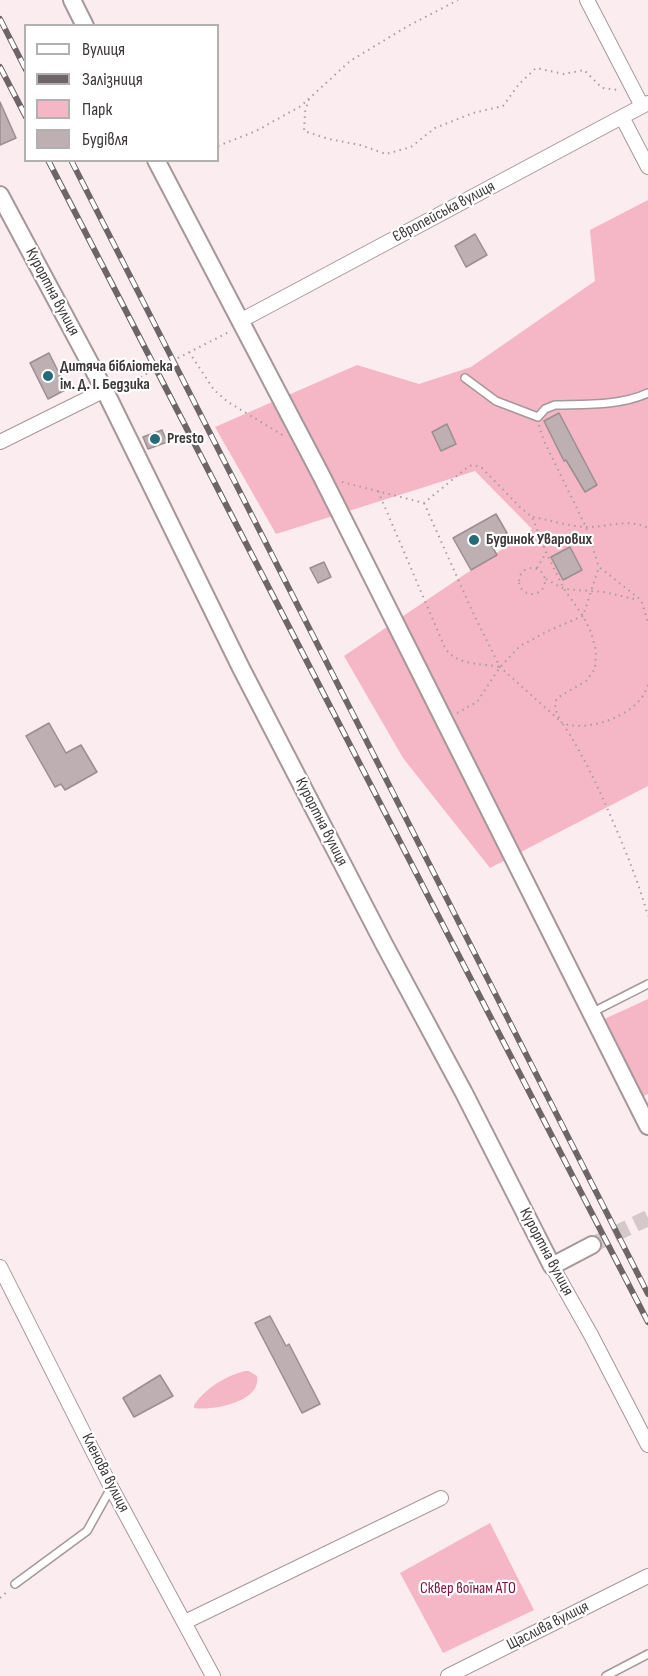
<!DOCTYPE html>
<meta charset="utf-8">
<style>
body{margin:0}
#map{position:relative;width:648px;height:1676px;overflow:hidden;background:#fbecef;font-family:"Sofia Sans Condensed",sans-serif}
canvas{display:block}
.legend{position:absolute;left:24px;top:24px;width:195px;height:138px;box-sizing:border-box;background:#fff;border:2px solid #b2b0b1;margin:0;padding:8px 10px;list-style:none;font-size:18px;color:#3f393b}
.legend li{display:flex;align-items:center;gap:12px;height:30px}
.legend b{width:30px;border:2px solid #b2b0b1}
</style>
<div id="map">
<canvas width="648" height="1676"></canvas>
<ul class="legend">
<li><b style="height:8px;background:#fff"></b>Вулиця</li>
<li><b style="height:8px;background:#6d6567"></b>Залізниця</li>
<li><b style="height:16px;background:#f5b6c5"></b>Парк</li>
<li><b style="height:16px;background:#bdafb2"></b>Будівля</li>
</ul>
</div>
<script>
const c = document.querySelector('canvas').getContext('2d');
c.lineJoin = 'round';
function paint(path, color) { c.fillStyle = color; c.fill(path, 'evenodd'); }
function trace(path, color, width, dash) { c.strokeStyle = color; c.lineWidth = width; c.lineCap = dash ? 'butt' : 'round'; c.setLineDash(dash || []); c.stroke(path); }
function label(font, color, halo, rows, align = 'center') {
  c.font = font + ' "Sofia Sans Condensed",sans-serif'; c.lineWidth = 4.5; c.setLineDash([]); c.textBaseline = 'middle'; c.strokeStyle = halo; c.fillStyle = color; for (const [text, x, y, turn = 0] of rows) {
    c.save(); c.translate(x, y); c.rotate((+turn || 0) * Math.PI / 180); c.textAlign = isNaN(turn) ? turn : align; if (halo) c.strokeText(text, 0, 0); c.fillText(text, 0, 0); c.restore();
  }
}
paint(new Path2D(`
 M648,200V786L490,868L403,758L344,656L532,529L475,471L276,534L215,427L357,365L419,384L471,367L595,281L590,230Z
 M648,999V1094L635,1100L600,1021Z
 M245,1371H249L257,1376C262,1402 212,1411 194,1408V1405C206,1388 225,1376 245,1371Z
 M490,1523L534,1610L443,1653L400,1573Z`), '#f5b6c5');
const building = new Path2D(`
 M0,102L16,138L0,145Z
 M475,234L487,255L466,267L455,246Z
 M49,353L67,389L48,399L30,363Z
 M559,413L597,485L585,492L566,460L564,461L544,421Z
 M447,424L456,444L441,451L432,432Z
 M162,430L167,442L148,449L143,437Z
 M496,514L507,533L490,543L497,555L471,570L453,538Z
 M570,547L582,570L563,580L551,557Z
 M324,562L331,577L318,583L310,568Z
 M49,723L66,753L81,745L97,772L65,790L61,784L55,787L26,736Z
 M270,1316L286,1346L289,1344L320,1404L302,1413L255,1323Z
 M160,1375L173,1396L134,1417L123,1398Z`);
paint(building, '#bdafb2');
trace(building, '#9b8e90', 1.5);
trace(new Path2D(`
 M592,1245L648,1218`), '#d5c8cb', 16, [16, 8]);
const service = new Path2D(`
 M465,378L496,401L538,417L545,409L555,405C585,404 620,406 648,393
 M591,1013L648,984
 M15,1584L87,1531L111,1488
 M606,1676L648,1654`);
const minor = new Path2D(`
 M587,0L642,106
 M622,117L648,167
 M240,321L648,103
 M0,442L105,390
 M552,1266L591,1335L648,1445
 M0,1267L111,1487L213,1676
 M185,1622L441,1498
 M448,1676L648,1576`);
const tertiary = new Path2D(`
 M72,0L85,26
 M156,160L322,477L648,1126
 M0,195L107,395L241,668L384,944L464,1093L552,1266L592,1245`);
trace(service, '#a5979a', 10);
trace(minor, '#a5979a', 16);
trace(tertiary, '#a5979a', 20);
trace(new Path2D(`
 M309,99L305,112L304,131L329,139L360,145L386,154L411,147L435,128L473,113L503,106L519,84L536,68L564,74L584,70L602,88L618,90
 M218,146L256,131L301,106L350,61L408,26L458,0
 M189,352L214,390L228,402L284,436
 M119,388L229,332
 M539,425L544,441L586,527L599,567L641,600L648,622
 M342,482L424,503L469,466L474,465L482,468L520,507L532,517L546,552L564,589L583,616L591,632L596,651L595,669L586,681L557,698C553,708 557,714 562,723C584,731 617,721 635,705C641,700 645,693 648,685
 M378,491L445,648C457,666 481,663 500,667
 M424,503L474,615L500,667L559,720
 M533,517C551,520 570,527 588,527C609,527 628,518 648,528
 M519 581a13 13 0 1 1 26 0a13 13 0 1 1-26 0Z
 M537,568L546,553
 M546,579L564,589L604,592L638,600
 M457,713L477,702L500,667L520,646L550,630L583,616L599,567
 M563,724C584,756 599,789 614,824C627,854 639,884 648,916
 M0,1598L9,1590`), '#a89da0', 2, [1.5, 4.5]);
trace(service, '#fff', 7);
trace(minor, '#fff', 14);
trace(tertiary, '#fff', 16);
const rail = new Path2D(`
 M0,19L26,70
 M0,67L26,117
 M48,160L648,1322
 M71,160L648,1294`);
trace(rail, '#6d6567', 6);
trace(rail, '#fff', 4, [11]);
for (const [x, y, r, color] of [
 [48,376,6,"#256b7a"],
 [155,439,6,"#256b7a"],
 [474,540,6,"#256b7a"]
]) { const dot = new Path2D(); dot.arc(x, y, r, 0, 2 * Math.PI); c.fillStyle = color; c.fill(dot); trace(dot, '#fff', 2); }
label('16px', '#3f393b', '#fff', [
 ["Європейська вулиця",444,212,-28],
 ["Курортна вулиця",52,292,62],
 ["Курортна вулиця",321,822,63],
 ["Курортна вулиця",546,1252,62],
 ["Кленова вулиця",105,1473,63],
 ["Щаслива вулиця",548,1626,-27]
]);
label('bold 16px', '#3f393b', '#fff', [
 ["Дитяча бібліотека",60,367],
 ["ім. Д. І. Бедзика",60,385],
 ["Presto",167,439],
 ["Будинок Уварових",486,540]
], 'left');
label('16px', '#7f123e', '#fff', [
 ["Сквер воїнам АТО",468,1589]
]);
</script>
